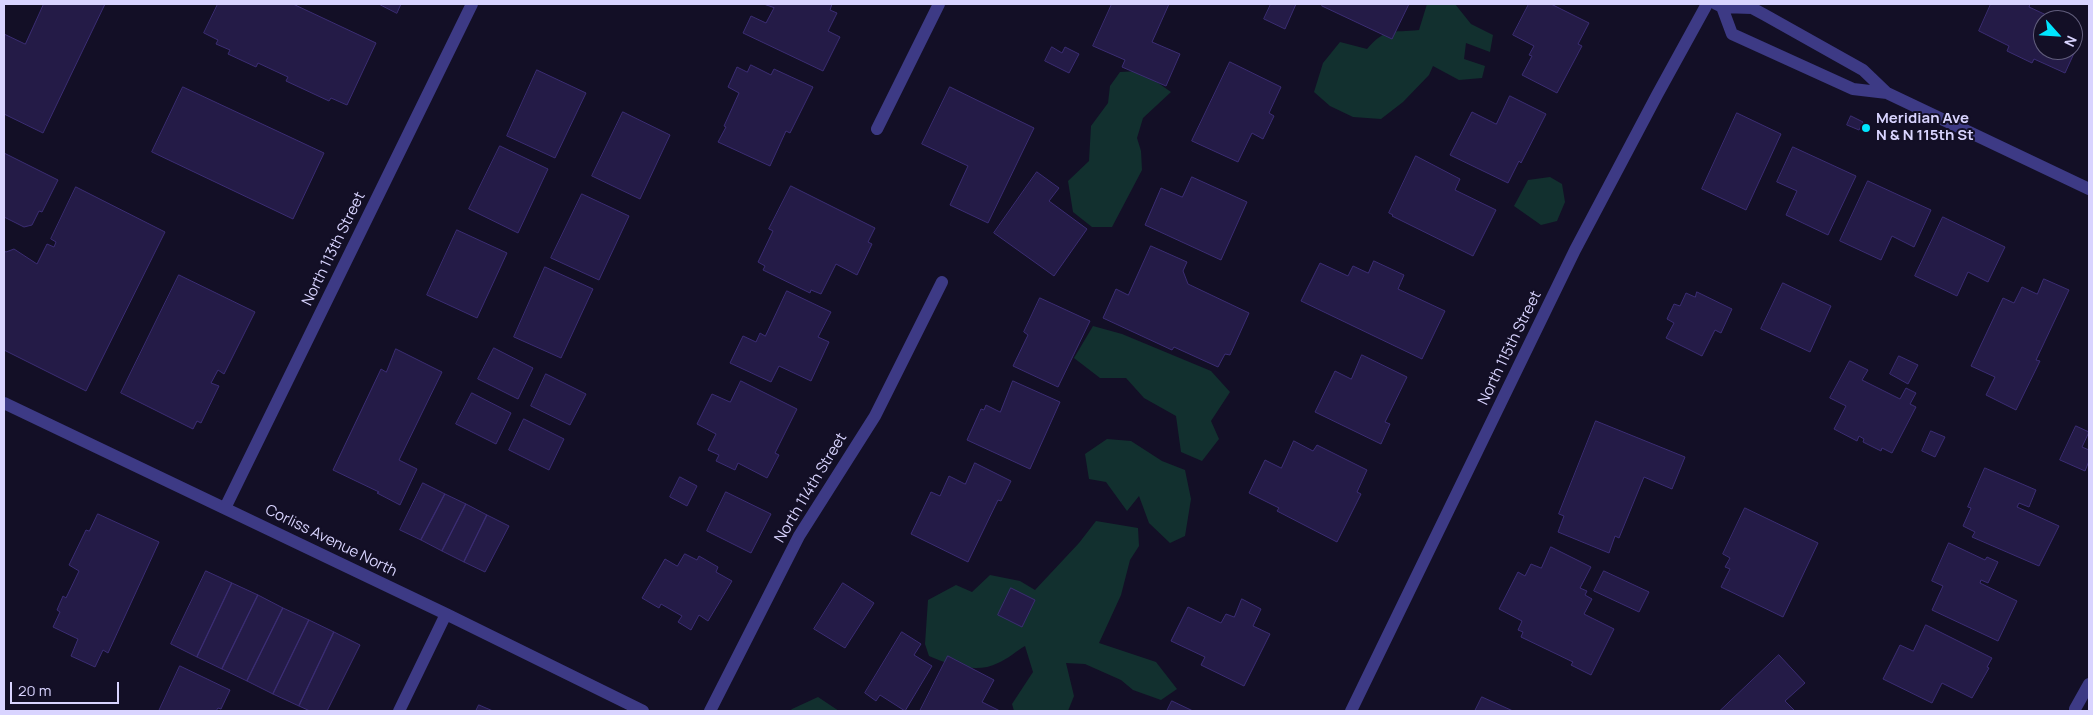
<!DOCTYPE html>
<style>
body{margin:0}
#map{position:relative;width:2093px;height:715px;overflow:hidden;background:#130f26;font-family:Manrope,sans-serif}
canvas{display:block}
.frame{position:absolute;inset:0;border:5px solid #d9d4ff;pointer-events:none}
.north{position:absolute;left:2033px;top:10px;width:50px;height:50px;box-sizing:border-box;background:#130f26;border:1px solid #625e7d;border-radius:50%;rotate:116deg;font-size:14px;font-weight:700;line-height:20px;text-align:center;color:#d9d4ff}
.north::after{content:'';display:block;margin:auto;width:18px;height:22px;background:#00e5ff;clip-path:polygon(50% 0,100% 100%,50% 72%,0 100%)}
.scale{position:absolute;left:10px;top:682px;width:109px;height:22px;box-sizing:border-box;border:2px solid #d9d4ff;border-top:0;padding-left:6px;font-size:15px;line-height:18px;white-space:nowrap;color:#d9d4ff;-webkit-text-stroke:4px #130f26;paint-order:stroke}
</style>
<div id="map">
<canvas width="2093" height="715"></canvas>
<div class="frame"></div>
<div class="north">N</div>
<div class="scale">20 m</div>
</div>
<script>
const c = document.querySelector('canvas').getContext('2d');
c.lineJoin = 'round';
function paint(path, color) { c.fillStyle = color; c.fill(path, 'evenodd'); }
function trace(path, color, width, dash) { c.strokeStyle = color; c.lineWidth = width; c.lineCap = dash ? 'butt' : 'round'; c.setLineDash(dash || []); c.stroke(path); }
function label(font, color, halo, rows, align = 'center') {
  c.font = font + ' Manrope,sans-serif'; c.lineWidth = 4; c.setLineDash([]); c.textBaseline = 'middle'; c.strokeStyle = halo; c.fillStyle = color; for (const [text, x, y, turn = 0] of rows) {
    c.save(); c.translate(x, y); c.rotate((+turn || 0) * Math.PI / 180); c.textAlign = isNaN(turn) ? turn : align; if (halo) c.strokeText(text, 0, 0); c.fillText(text, 0, 0); c.restore();
  }
}
paint(new Path2D(`
 M1427,4H1455L1471,24L1493,35L1490,52L1466,43L1464,59L1485,66L1482,78L1459,80L1433,66L1429,75L1403,102L1381,119L1353,117L1330,106L1314,92L1323,63L1340,42L1367,49C1386,27 1392,33 1419,30Z
 M1141,71L1171,92L1143,118L1137,138L1141,151L1142,170L1112,227H1092L1073,212L1068,181L1089,161L1091,126L1108,103L1110,86L1120,72Z
 M1550,177L1562,184L1565,202L1557,221L1541,225L1514,206L1528,180Z
 M1093,326L1122,334L1211,371L1230,392L1211,421L1219,439L1202,461L1181,452L1176,416L1144,398L1126,378H1100L1074,358Z
 M1107,439L1131,441L1162,461L1185,470L1191,499L1185,536L1170,543L1149,523L1139,496L1127,511L1106,482L1089,479L1085,454Z
 M1096,521L1138,528L1139,546L1130,560L1121,595L1099,643L1156,662L1177,689L1161,700L1133,690L1121,680L1085,664L1066,663L1074,696L1068,711H1014L1012,704L1033,672L1025,646C1016,651 1008,659 998,663C977,674 950,665 929,656L925,644L928,600L956,585L972,592L990,575L1020,581L1035,590L1079,543Z
 M818,697L839,711H790L792,709Z`), '#12302f');
const building = new Path2D(`
 M44,4H105L43,133L4,114V34L25,44Z
 M218,4H293L376,43L347,105L331,98L329,101L286,81L288,77L258,63L256,67L228,54L230,50L216,44L218,40L204,33Z
 M379,4H401L397,13Z
 M764,4H832L830,10L837,13L828,31L840,37L823,71L743,33L751,16L766,23L774,8Z
 M1112,4H1169L1152,42L1180,54L1166,86L1122,67L1125,60L1093,46Z
 M1271,4H1296L1285,29L1264,19Z
 M1323,4H1409L1392,39L1322,6Z
 M1529,4H1551L1589,23L1578,44L1582,46L1557,93L1522,75L1532,56L1529,55L1534,46L1513,35Z
 M1991,4H2030L2029,7L2055,19L2043,20V50H2073V35L2081,38L2065,73L2034,59L2032,63L2007,51L2009,46L1979,31Z
 M1052,47L1062,53L1065,47L1079,54L1069,73L1045,61Z
 M1230,62L1281,87L1269,113L1274,116L1263,139L1252,133L1238,162L1192,141Z
 M751,65L771,75L774,69L813,87L790,133L786,131L770,166L718,142L726,127L724,126L739,93L728,87L737,67L747,72Z
 M537,70L586,93L555,158L507,136Z
 M183,87L324,153L293,219L152,152Z
 M950,87L1034,128L988,223L950,205L968,166L922,144Z
 M1510,96L1546,114L1521,163L1519,161L1508,183L1450,155L1472,112L1496,124Z
 M623,112L670,135L640,199L592,176Z
 M1737,113L1781,134L1746,210L1702,189Z
 M1851,116L1863,122L1859,130L1847,125Z
 M500,146L548,169L518,233L469,209Z
 M1793,147L1856,176L1828,235L1786,215L1797,191L1777,182Z
 M4,153L58,180L42,212L39,211L32,225L24,227L4,217Z
 M1416,156L1460,179L1455,190L1496,210L1473,256L1392,216L1393,215L1389,213Z
 M1037,172L1059,188L1049,201L1087,229L1054,276L994,233Z
 M1192,177L1247,202L1221,260L1145,225L1161,188L1182,197Z
 M1868,181L1931,210L1914,247L1892,236L1881,260L1840,241Z
 M791,186L875,228L868,242L872,244L857,275L836,264L821,294L811,290L810,293L763,270L765,266L758,262L773,231L769,229Z
 M76,187L165,232L86,391L4,350V251L6,252L14,249L37,264L47,244L54,247L56,242L51,239Z
 M582,194L629,216L599,280L551,258Z
 M1943,217L2005,247L1988,282L1968,272L1957,296L1915,276Z
 M457,230L507,253L477,318L427,295Z
 M1151,246L1187,262L1183,271L1188,284L1249,313L1230,355L1225,354L1218,367L1174,347L1172,350L1103,318L1116,289L1128,295Z
 M1374,261L1404,275L1398,289L1445,311L1422,359L1301,301L1320,263L1348,276L1353,266L1368,273Z
 M545,267L593,289L561,358L514,337Z
 M179,275L255,312L224,374L218,370L211,383L219,386L201,423L197,421L193,429L121,393Z
 M2044,279L2069,290L2036,360L2040,361L2016,410L1986,395L1995,377L1971,366L2003,298L2014,303L2022,287L2037,294Z
 M1783,283L1831,306L1810,352L1761,329Z
 M787,291L831,312L818,337L829,342L811,381L779,366L771,382L730,363L743,336L756,342L760,333L765,336Z
 M1697,292L1732,309L1721,333L1715,330L1702,356L1666,338L1674,323L1667,319L1674,304L1680,306L1686,293L1695,297Z
 M1040,298L1090,321L1058,387L1013,366L1028,335L1024,332Z
 M494,348L533,368L518,399L478,379Z
 M396,349L442,372L399,460L417,469L400,505L377,493L379,492L333,470L381,369L386,372Z
 M1362,355L1407,377L1385,422L1390,424L1381,444L1315,412L1335,371L1351,379Z
 M1899,356L1918,365L1908,384L1890,374Z
 M1850,361L1868,370L1862,380L1900,399L1906,388L1916,393L1910,404L1916,407L1892,453L1882,448L1881,451L1863,442L1864,439L1859,436L1857,441L1834,429L1846,406L1830,398Z
 M546,374L586,394L570,425L531,406Z
 M741,381L797,409L775,453L779,455L767,478L738,463L735,470L716,461L719,455L708,450L716,434L697,424L712,394L730,402Z
 M1013,381L1060,402L1030,469L967,440L981,409L984,410L986,405L1000,412Z
 M472,393L511,413L496,444L456,424Z
 M524,419L564,439L549,470L509,450Z
 M1596,421L1685,457L1672,489L1644,477L1619,538L1615,536L1609,553L1558,532L1564,516L1559,514Z
 M2076,426L2089,432L2082,447L2089,450V461L2085,471L2060,460Z
 M1931,431L1945,437L1935,457L1922,451Z
 M1294,441L1313,451L1317,445L1367,470L1357,492L1361,494L1337,542L1277,511L1279,508L1249,493L1265,460L1281,468Z
 M975,463L1011,481L1001,501L998,500L968,562L911,534L931,492L940,496L949,476L965,484Z
 M1985,468L2036,490L2029,507L2019,503L2017,507L2059,526L2039,566L1972,537L1975,532L1963,526L1971,508L1968,507Z
 M680,477L697,486L687,506L670,497Z
 M423,483L445,494L421,540L400,530Z
 M726,492L771,514L751,553L707,531Z
 M445,494L466,504L442,551L421,540Z
 M466,504L487,515L464,562L442,551Z
 M1745,508L1818,543L1783,617L1721,587L1730,569L1725,567L1730,558L1723,554Z
 M98,514L159,542L108,653L103,650L95,667L71,656L78,639L53,627L60,612L57,610L63,596L66,598L79,571L69,565L86,530L89,531Z
 M487,515L509,526L485,572L464,562Z
 M1949,543L1985,560L1987,557L1998,562L1988,583L1981,580L1980,583L2017,601L1998,641L1932,610L1943,586L1932,581Z
 M1551,547L1591,567L1580,588L1587,591L1585,595L1592,599L1584,614L1614,629L1591,675L1571,665L1573,662L1521,637L1523,632L1518,630L1522,621L1499,609L1518,572L1525,576L1531,564L1541,568Z
 M685,554L697,560L699,556L718,567L716,572L732,581L708,621L699,615L691,630L678,622L682,616L661,604L659,608L642,598L665,559L677,566Z
 M206,571L232,583L197,657L171,644Z
 M1604,571L1649,592L1639,612L1594,591Z
 M232,583L258,595L222,669L197,657Z
 M843,583L874,603L845,648L814,629Z
 M1011,588L1035,600L1022,627L998,615Z
 M258,595L283,608L247,681L222,669Z
 M1242,599L1261,609L1253,626L1270,634L1244,686L1201,665L1205,657L1171,641L1188,607L1221,623L1226,614L1234,617Z
 M283,608L309,620L273,694L247,681Z
 M309,620L334,632L299,706L273,694Z
 M1926,625L1992,658L1987,667L1989,668L1972,698L1942,683L1932,703L1883,679L1900,645L1913,651Z
 M334,632L360,645L327,711H310L299,706Z
 M902,632L921,644L914,655L932,666L905,711L880,695L876,701L865,693Z
 M1779,655L1805,683L1785,701L1795,711H1720Z
 M948,656L994,680L982,702L1000,711H920Z
 M180,666L230,690L221,709L218,708L216,711H159Z
 M1482,697L1513,711H1475Z
 M1172,701L1193,711H1167Z
 M479,705L493,711H476Z`);
paint(building, '#241b47');
trace(building, '#3b2d73', 1);
trace(new Path2D(`
 M877,129L939,4
 M2075,709L2089,684`), '#3d3a85', 12);
trace(new Path2D(`
 M4,403L446,614L643,711
 M225,508L472,4
 M399,711L446,614
 M710,711L799,536L875,416L942,282
 M1351,711L1575,250L1657,95L1707,4`), '#3d3a85', 12);
trace(new Path2D(`
 M1716,4L1722,7L1752,8L1765,15L1863,70L1887,93
 M1722,7L1732,34L1853,89L1887,93L2089,189`), '#3d3a85', 12);
for (const [x, y, r, color] of [
 [1866,128,5,"#00e5ff"]
]) { const dot = new Path2D(); dot.arc(x, y, r, 0, 2 * Math.PI); c.fillStyle = color; c.fill(dot); trace(dot, '#130f26', 2); }
label('bold 15px', '#d9d4ff', '#130f26', [
 ["Meridian Ave",1876,119],
 ["N & N 115th St",1876,136]
], 'left');
label('15px', '#d9d4ff', '#130f26', [
 ["North 113th Street",334,249,-64],
 ["North 115th Street",1510,348,-64],
 ["North 114th Street",811,488,-59],
 ["Corliss Avenue North",331,541,26]
]);
</script>
